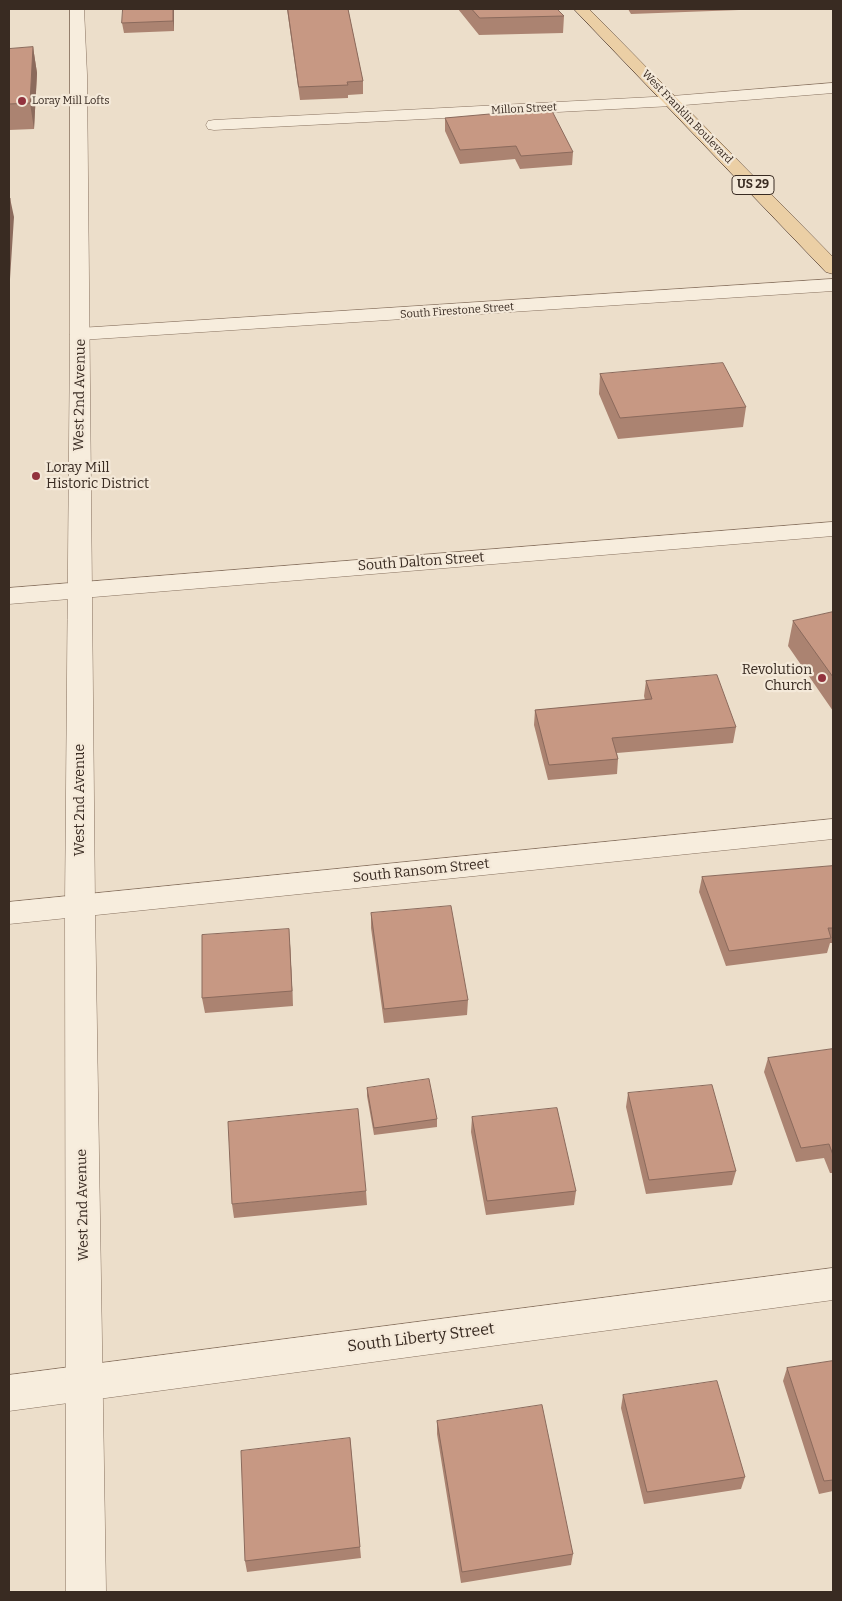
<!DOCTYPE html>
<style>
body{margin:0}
#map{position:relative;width:842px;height:1601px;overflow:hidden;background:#ecdeca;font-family:Bitter,serif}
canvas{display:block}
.frame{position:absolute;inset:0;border:10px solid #392b22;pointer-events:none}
</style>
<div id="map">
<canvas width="842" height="1601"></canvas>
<div class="frame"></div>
</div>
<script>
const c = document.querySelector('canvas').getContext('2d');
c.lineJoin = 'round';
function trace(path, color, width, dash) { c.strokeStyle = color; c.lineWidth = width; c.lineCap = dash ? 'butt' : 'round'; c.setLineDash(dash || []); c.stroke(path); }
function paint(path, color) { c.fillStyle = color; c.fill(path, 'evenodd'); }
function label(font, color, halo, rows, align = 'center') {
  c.font = font + ' Bitter,serif'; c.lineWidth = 4.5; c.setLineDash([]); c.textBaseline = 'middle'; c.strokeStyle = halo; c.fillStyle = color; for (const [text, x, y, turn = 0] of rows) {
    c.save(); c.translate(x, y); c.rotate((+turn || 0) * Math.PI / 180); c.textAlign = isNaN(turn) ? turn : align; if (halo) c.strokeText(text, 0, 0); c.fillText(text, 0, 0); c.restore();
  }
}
const minor = new Path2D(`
 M833,83V93L672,106L214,130L208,129L206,125L208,121L214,120L672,96Z
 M833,279V291L80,340L73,338L70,334L73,330L80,328Z
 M833,522V536L9,604V588Z
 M833,819V839L9,924V902Z
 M833,1268V1300L9,1411V1375Z`);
const tertiary = new Path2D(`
 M70,9H84L87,75L95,906L106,1592H66L65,906L70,334Z`);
const primary = new Path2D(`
 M574,9H589L833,257V274L826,272Z`);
trace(minor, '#87715f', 1);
trace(tertiary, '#87715f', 1);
trace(primary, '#564033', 1);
paint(minor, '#f7eddd');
paint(tertiary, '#f7eddd');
paint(primary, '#ebcfa5');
paint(new Path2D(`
 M123,9H174V31L124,33L122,23Z
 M287,9H348L363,81V94L348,95V98L300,100Z
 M458,9H557L564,16L563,33L479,35Z
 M628,9H739V10L631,14Z
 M33,47L37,73L34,129L9,130V49Z
 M445,118L573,152L572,165L520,169L515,159L460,164L445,131Z
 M600,374L746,407L743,427L618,439L599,394Z
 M833,612V711L788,646L793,621Z
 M646,681L736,727L733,743L617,753L618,759L617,774L548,780L534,725L535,710L645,700L644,696Z
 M833,866V943H830L827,953L726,966L699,892L702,877Z
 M371,913L468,1000L467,1015L384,1023L371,928Z
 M290,944L293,1006L205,1013L202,998Z
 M833,1049V1173H830L824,1158L796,1162L764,1072L768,1058Z
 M367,1088L437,1119V1127L374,1135L367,1096Z
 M628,1093L736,1171L732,1185L646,1194L626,1107Z
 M472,1117L576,1191L574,1205L486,1215L471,1132Z
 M366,1191L367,1205L234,1218L232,1204Z
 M833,1361V1491L819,1494L783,1381L787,1368Z
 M623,1395L745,1477L741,1489L644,1504L621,1408Z
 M437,1421L573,1554L571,1565L461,1583L437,1434Z
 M350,1438L361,1558L247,1572L245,1561Z`), '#ab8371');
paint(new Path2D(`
 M173,9H174V31L173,21Z
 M33,47L37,73L34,129L30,103Z
 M10,198L14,217L10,279L9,273V221Z
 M289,929L290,944L293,1006L292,991Z`), '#8b6a5c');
const building = new Path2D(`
 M123,9H173V21L122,23Z
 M288,9H348L363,81L347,82L348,85L299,87Z
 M472,9H557L564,16L480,18Z
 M33,47L30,103L9,104V49Z
 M551,109L573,152L521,156L516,146L460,150L445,118L501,113Z
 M9,198H10L9,221Z
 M723,363L746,407L620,418L600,374Z
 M833,612V677L793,621Z
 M717,675L736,727L612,738L618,759L549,765L535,710L652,699L646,681Z
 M833,866V928H828L831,938L729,951L702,877Z
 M451,906L468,1000L384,1009L371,913Z
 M289,929L292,991L202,998V935Z
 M833,1049V1155L829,1144L801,1148L768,1058Z
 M429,1079L437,1119L374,1128L367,1088Z
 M712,1085L736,1171L649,1180L628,1093Z
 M557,1108L576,1191L487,1201L472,1117Z
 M358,1109L366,1191L232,1204L228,1122Z
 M833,1361V1480L824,1481L787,1368Z
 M717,1381L745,1477L647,1492L623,1395Z
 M542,1405L573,1554L462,1572L437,1421Z
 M350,1438L360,1547L245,1561L241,1451Z`);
paint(building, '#c79883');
trace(building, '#8b6a5c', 1);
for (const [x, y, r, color] of [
 [22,101,5,"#92333e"],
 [36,476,5,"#92333e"],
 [822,678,5,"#92333e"]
]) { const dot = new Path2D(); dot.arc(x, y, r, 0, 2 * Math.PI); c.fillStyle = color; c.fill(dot); trace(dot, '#f4e9d9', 2); }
label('11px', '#392b22', '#f4e9d9', [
 ["Loray Mill Lofts",32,101]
], 'left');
label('11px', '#392b22', '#f4e9d9', [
 ["Millon Street",524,109,-3],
 ["West Franklin Boulevard",687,117,46],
 ["South Firestone Street",457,311,-4]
]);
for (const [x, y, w] of [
 [753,185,42]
]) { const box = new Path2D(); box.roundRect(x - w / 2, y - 9.5, w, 19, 4); c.fillStyle = '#f4e9d9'; c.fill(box); trace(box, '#392b22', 1); }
label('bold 12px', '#392b22', null, [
 ["US 29",753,185]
]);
label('14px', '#392b22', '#f4e9d9', [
 ["West 2nd Avenue",80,395,-89],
 ["South Dalton Street",421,562,-4],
 ["West 2nd Avenue",80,800,-90],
 ["South Ransom Street",421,871,-6],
 ["West 2nd Avenue",83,1205,-91]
]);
label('14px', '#392b22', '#f4e9d9', [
 ["Loray Mill",46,468],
 ["Historic District",46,484],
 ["Revolution",812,670,"right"],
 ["Church",812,686,"right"]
], 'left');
label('16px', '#392b22', '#f4e9d9', [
 ["South Liberty Street",421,1338,-7]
]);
</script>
